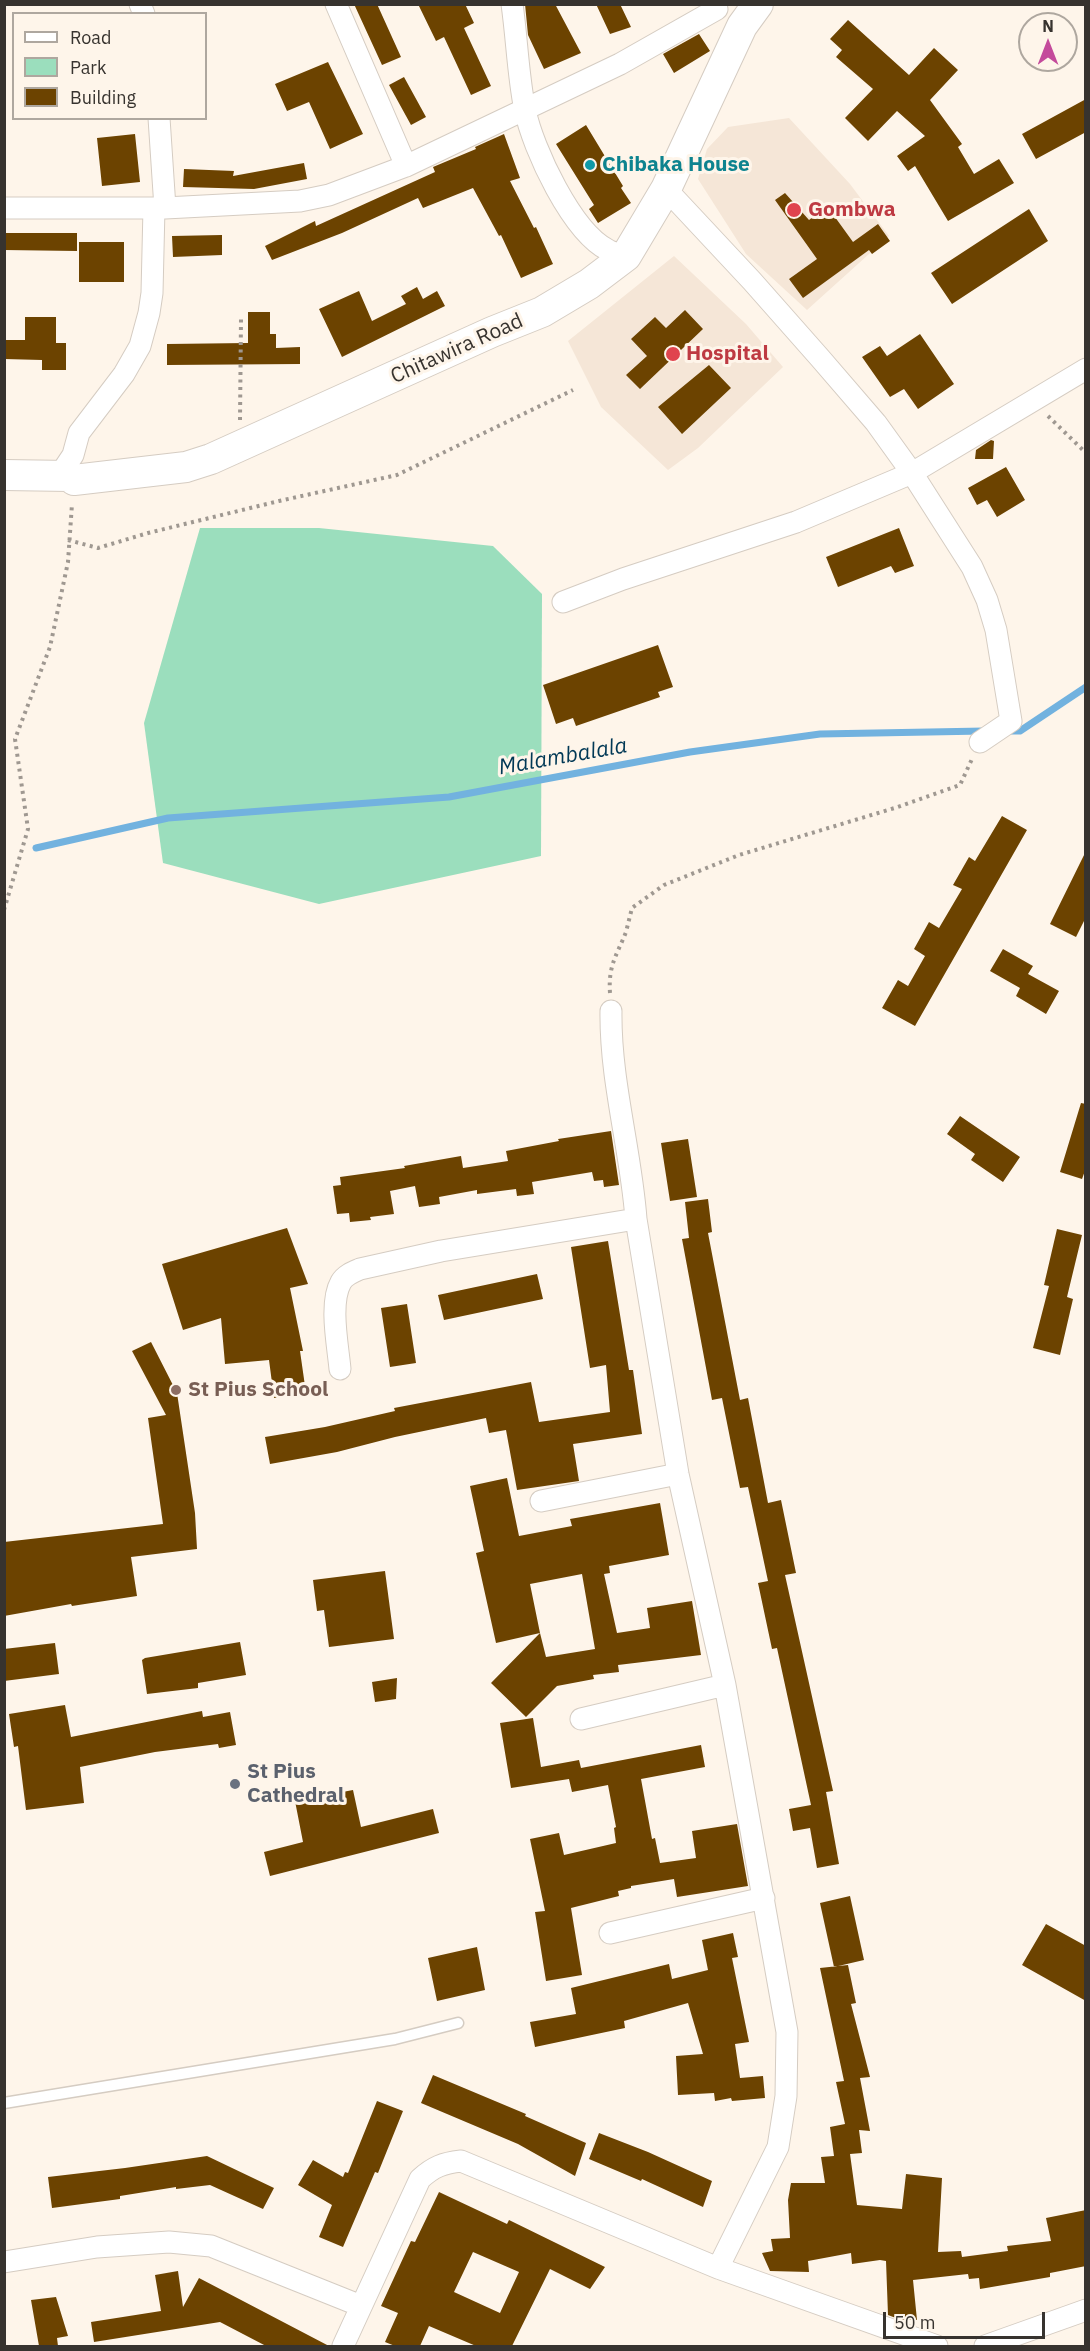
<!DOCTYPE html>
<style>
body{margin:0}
#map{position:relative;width:1090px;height:2351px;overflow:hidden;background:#fef5ea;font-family:"IBM Plex Sans",sans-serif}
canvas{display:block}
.frame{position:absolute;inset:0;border:6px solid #37332f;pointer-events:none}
.legend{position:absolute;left:12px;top:12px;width:195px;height:108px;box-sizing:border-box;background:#fef5ea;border:2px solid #aea79f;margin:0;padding:8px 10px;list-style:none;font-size:18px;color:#37332f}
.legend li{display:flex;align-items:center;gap:12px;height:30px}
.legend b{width:30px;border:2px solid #aea79f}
.north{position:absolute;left:1018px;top:12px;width:60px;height:60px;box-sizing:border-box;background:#fef5ea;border:2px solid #aea79f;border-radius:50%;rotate:0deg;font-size:16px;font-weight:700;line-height:24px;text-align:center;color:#37332f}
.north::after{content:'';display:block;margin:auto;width:21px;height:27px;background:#c44a9b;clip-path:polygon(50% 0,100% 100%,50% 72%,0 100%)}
.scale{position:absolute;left:883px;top:2312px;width:162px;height:27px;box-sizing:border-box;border:3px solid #37332f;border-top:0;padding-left:8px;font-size:18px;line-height:21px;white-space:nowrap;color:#37332f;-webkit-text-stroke:4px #fef5ea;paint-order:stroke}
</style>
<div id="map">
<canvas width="1090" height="2351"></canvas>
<div class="frame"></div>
<ul class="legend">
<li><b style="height:8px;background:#fff"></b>Road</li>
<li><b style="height:16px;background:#9bdebd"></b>Park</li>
<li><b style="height:16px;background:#6c4300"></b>Building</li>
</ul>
<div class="north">N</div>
<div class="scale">50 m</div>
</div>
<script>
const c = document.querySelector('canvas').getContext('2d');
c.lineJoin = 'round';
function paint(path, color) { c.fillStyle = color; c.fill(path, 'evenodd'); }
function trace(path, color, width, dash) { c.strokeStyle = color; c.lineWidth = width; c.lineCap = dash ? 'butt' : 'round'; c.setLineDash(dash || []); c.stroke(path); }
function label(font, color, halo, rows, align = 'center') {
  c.font = font + ' "IBM Plex Sans",sans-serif'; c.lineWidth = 6; c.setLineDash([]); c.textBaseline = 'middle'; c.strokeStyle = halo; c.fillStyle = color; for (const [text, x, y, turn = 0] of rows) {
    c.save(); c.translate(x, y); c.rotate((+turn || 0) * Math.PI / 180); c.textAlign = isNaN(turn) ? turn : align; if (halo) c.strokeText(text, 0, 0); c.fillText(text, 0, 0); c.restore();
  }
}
paint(new Path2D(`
 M789,118L850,184L889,236L807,310L746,254L698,179L707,149L728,127Z
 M674,256L746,324L783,367L698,448L668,470L601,407L568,341Z`), '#f5e6d7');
paint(new Path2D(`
 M200,528H319L493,546L542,594L541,856L319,904L163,863L144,723Z`), '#9bdebd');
trace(new Path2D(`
 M1007,731H1020L1086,687
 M36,848L168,818L449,797L690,752L820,734L984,731`), '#72b2df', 7);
paint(new Path2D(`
 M354,4H377L401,57L382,65Z
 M418,4H465L474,23L464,28L491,86L471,95L444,37L436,41Z
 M525,4H555L581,53L544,69L528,35Z
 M596,4H620L631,27L610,34Z
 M848,20L909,75L934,48L958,70L930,100L962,144L958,147L974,174L999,159L1014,183L948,221L915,166L908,171L897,156L925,136L897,111L868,141L845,118L873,89L836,57L842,50L830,39Z
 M699,34L710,51L674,73L663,54Z
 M328,62L363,134L330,149L309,102L287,111L275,84Z
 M404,77L426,117L411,125L389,85Z
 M1086,99V132L1036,159L1022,134Z
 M586,125L623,186L621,188L631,203L598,223L589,209L594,205L556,144Z
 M135,134L140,182L102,186L97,138Z
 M504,134L520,178L510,181L534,228L536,227L553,264L521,278L501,235L499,236L473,188L423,208L418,198L342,233L272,260L265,246L315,221L316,226L435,172L433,167L476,149L475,147Z
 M304,163L307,179L254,189L183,187L184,169L234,171L233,176Z
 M785,193L809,220L827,206L853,242L878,224L890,241L872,254L869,250L803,298L789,279L817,259L775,200Z
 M1029,209L1048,241L952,304L931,273Z
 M4,233H77V251L4,250Z
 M222,235V255L173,257L172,236Z
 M79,242H124V282H79Z
 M417,287L423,299L437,291L445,306L342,357L319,309L359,291L372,321L406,304L401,296Z
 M685,310L703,329L640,389L626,375L647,356L631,339L655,317L666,328Z
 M248,312H270V334H276V348L300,347V364L167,365V344L248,343Z
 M25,317H56V343H66V370H42V360L4,359V340H25Z
 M920,334L954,384L918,409L904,389L890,397L862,357L880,346L887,356Z
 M709,365L731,388L682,434L658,407Z
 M991,440L994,441L993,459H975L976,450Z
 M1006,467L1025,500L997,517L987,500L977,505L968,488Z
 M899,528L914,566L895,573L891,566L838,587L826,557Z
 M658,645L673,687L658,692L660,697L576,726L573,718L556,724L543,685Z
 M1002,816L1027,830L915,1026L882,1008L898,980L908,986L925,956L914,949L929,922L939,928L962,889L953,885L969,857L975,861Z
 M1086,851V917L1076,937L1050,924Z
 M1003,949L1033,966L1028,974L1059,991L1046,1014L1016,996L1020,988L990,971Z
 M1081,1103L1086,1104V1168L1082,1179L1060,1172Z
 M960,1116L1020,1157L1003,1182L971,1160L975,1154L947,1134Z
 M611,1131L619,1185L604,1187L603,1180L594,1181L592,1172L532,1182L534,1194L517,1196L516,1189L477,1194V1190L439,1197L440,1204L419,1207L415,1186L390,1191L394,1214L370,1217L371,1220L350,1222L349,1213L337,1214L333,1186L341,1185L340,1177L405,1168L404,1166L461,1156L463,1168L508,1161L506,1151L559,1141L558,1139Z
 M688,1139L697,1197L670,1201L661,1143Z
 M708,1199L712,1232L708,1233L740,1400L748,1398L768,1503L781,1500L796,1573L785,1575L833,1791L826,1792L839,1864L817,1868L810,1828L793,1831L789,1809L811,1805L777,1648L772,1649L758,1583L768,1581L748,1487L740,1488L722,1398L712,1400L682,1239L689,1238L685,1202Z
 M287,1228L308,1284L290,1288L303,1351H300L306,1393L274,1398L269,1360L225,1364L221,1318L183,1330L162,1264Z
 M1057,1229L1082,1235L1067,1297L1073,1299L1060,1355L1033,1348L1049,1286L1044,1285Z
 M608,1241L629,1370H633L642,1434L573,1444L579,1481L517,1490L506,1430L489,1433L486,1418L395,1437L337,1452L270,1464L265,1437L325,1427L395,1411L394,1408L531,1382L539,1422L610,1412L606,1365L590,1368L571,1247Z
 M537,1274L543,1299L444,1320L438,1295Z
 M407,1304L416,1363L390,1367L381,1308Z
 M151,1342L177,1393L195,1513L197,1549L131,1557L137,1596L72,1606L71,1604L4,1616V1542L163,1524L148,1418L166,1415L132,1351Z
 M507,1478L519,1536L572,1526L570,1519L660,1503L669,1555L609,1566L610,1573L604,1574L617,1633L650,1628L647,1608L692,1601L701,1655L618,1665L619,1672L593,1675L594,1679L557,1686L526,1717L491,1683L540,1633L546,1657L595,1649L582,1574L530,1584L540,1633L496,1643L476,1553L484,1551L470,1486Z
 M385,1571L394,1639L329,1647L324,1610L317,1611L313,1580Z
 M240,1642L246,1675L198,1683V1688L147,1694L142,1660L145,1658Z
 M55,1643L59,1674L4,1681V1649Z
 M397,1678L396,1699L375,1702L372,1682Z
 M65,1705L71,1737L202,1711L203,1717L230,1712L236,1745L219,1748L218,1744L155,1752L80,1767L84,1803L26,1810L18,1746L14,1747L9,1714Z
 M533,1718L541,1767L579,1760L581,1768L701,1745L705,1767L641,1779L652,1839L655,1838L660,1863L696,1858L692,1831L737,1824L748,1886L677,1897L674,1879L631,1886V1888L618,1891L619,1896L571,1908L582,1975L546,1981L535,1912L545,1911L530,1839L559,1833L564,1855L616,1843L614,1828L616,1827L608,1785L572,1792L569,1779L511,1788L500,1723Z
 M353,1790L361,1827L433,1809L439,1833L270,1876L264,1852L303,1842L295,1801Z
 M850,1896L864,1960L834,1967L820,1903Z
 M1046,1924L1086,1946V2001L1022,1965Z
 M733,1933L738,1957L732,1958L749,2042L735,2044L740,2078L763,2076L765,2098L732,2101L731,2098L715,2101L714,2093L678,2095L676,2056L703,2054L688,2003L624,2021L625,2028L535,2047L530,2022L576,2014L571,1988L669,1964L672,1979L708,1970L702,1940Z
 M477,1947L485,1990L437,2001L428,1958Z
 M848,1965L856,2003L851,2004L870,2077L860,2078L870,2131L859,2130L862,2153L850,2154L857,2205L902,2209L906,2174L942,2178L938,2252L961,2251L962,2257L1008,2251L1007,2246L1051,2241L1046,2218L1086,2210V2266L1050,2273V2277L980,2289L979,2278L969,2279L968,2274L913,2280L917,2320H901L888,2315L886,2261L880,2260L852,2264L851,2253L808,2261L809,2272L770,2271L762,2253L773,2251L771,2239L790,2238L788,2200L791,2183H825L821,2157L834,2156L830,2127L845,2124L836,2082L844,2081L820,1968Z
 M433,2075L526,2114L525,2116L586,2143L575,2176L518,2144L421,2103Z
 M377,2101L403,2111L378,2173L375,2172L343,2247L319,2237L332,2205L298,2185L313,2160L343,2177L345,2172L348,2173Z
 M599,2133L648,2152L712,2181L703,2207L642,2179L641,2181L589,2159Z
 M207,2156L274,2188L263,2209L210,2185L176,2189V2187L120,2196V2199L52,2208L48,2177L125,2168Z
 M439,2192L507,2224L509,2220L605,2267L590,2289L550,2269L512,2346H476L429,2326L420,2346H395L385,2342L398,2313L381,2306L411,2241L415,2242ZM473,2252L519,2272L500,2313L454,2292Z
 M178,2271L183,2307L199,2278L329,2346H266L220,2322L94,2342L91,2322L161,2311L155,2275Z
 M56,2297L68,2336L57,2338L58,2346H39L31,2300Z`), '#6c4300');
const lane = new Path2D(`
 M4,2103L395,2039L458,2023`);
const street = new Path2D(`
 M140,4L144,14
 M336,4L406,166
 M512,4C517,39 518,76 525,110C533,149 572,232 608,250C613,253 620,254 626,256
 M159,118L165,208
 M666,189L752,281L820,358L876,423L912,473L972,567L987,600L996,630L1011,721L980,742
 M4,208H165L300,201L329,195L406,166L620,64L717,9
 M59,476L73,455L79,433L124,374L140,346L149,313L152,293L154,208
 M563,602L623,579L796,522L912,473L1086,369
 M611,1011C610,1081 631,1150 636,1219L678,1474L725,1685L787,2032L786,2096L778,2147L718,2268
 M340,1369C338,1346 329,1303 341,1282C345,1275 353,1272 360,1269L441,1251L636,1219
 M541,1501L678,1474
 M581,1719L725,1685
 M610,1933L764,1898
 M4,2262L97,2247L169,2242L211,2246L361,2306
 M343,2346L420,2179C433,2167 443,2163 461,2161L718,2268L937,2346
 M985,2346L1086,2310`);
const secondary = new Path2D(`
 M4,475L70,476L74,480L186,467L211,459L492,332L542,312L589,284L626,256L666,189L742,26L758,4`);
trace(lane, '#d5ccc2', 13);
trace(street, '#d5ccc2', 23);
trace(secondary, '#d5ccc2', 32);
trace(new Path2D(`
 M1048,416L1086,453
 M240,420L241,319
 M68,540L98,548L148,533L279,501L397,475L573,390
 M4,910L28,829L15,739L50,647L68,562L72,504
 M610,993C608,965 617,955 626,932C628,924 630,916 632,908L664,885L739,855L898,807L960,785L972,759`), '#9f9891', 4, [3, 4.5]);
trace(lane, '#fff', 10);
trace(street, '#fff', 21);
trace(secondary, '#fff', 30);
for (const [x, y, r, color] of [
 [590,165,6,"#0f9aa8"],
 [794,210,8,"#e0444e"],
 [673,354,8,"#e0444e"],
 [176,1390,6,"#8d6e63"],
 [235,1784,6,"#6b7280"]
]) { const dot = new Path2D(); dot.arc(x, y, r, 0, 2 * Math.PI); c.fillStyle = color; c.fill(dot); trace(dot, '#fef5ea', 2); }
label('bold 21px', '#0d838f', '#fef5ea', [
 ["Chibaka House",602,165]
], 'left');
label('bold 21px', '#be3a42', '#fef5ea', [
 ["Gombwa",808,210],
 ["Hospital",686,354]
], 'left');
label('21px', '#37332f', '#fef5ea', [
 ["Chitawira Road",457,349,-24]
]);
label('bold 21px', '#785e54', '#fef5ea', [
 ["St Pius School",188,1390]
], 'left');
label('bold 21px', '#5b616d', '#fef5ea', [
 ["St Pius",247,1772],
 ["Cathedral",247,1796]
], 'left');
label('italic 22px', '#013855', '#fef5ea', [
 ["Malambalala",563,757,-10]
]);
</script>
